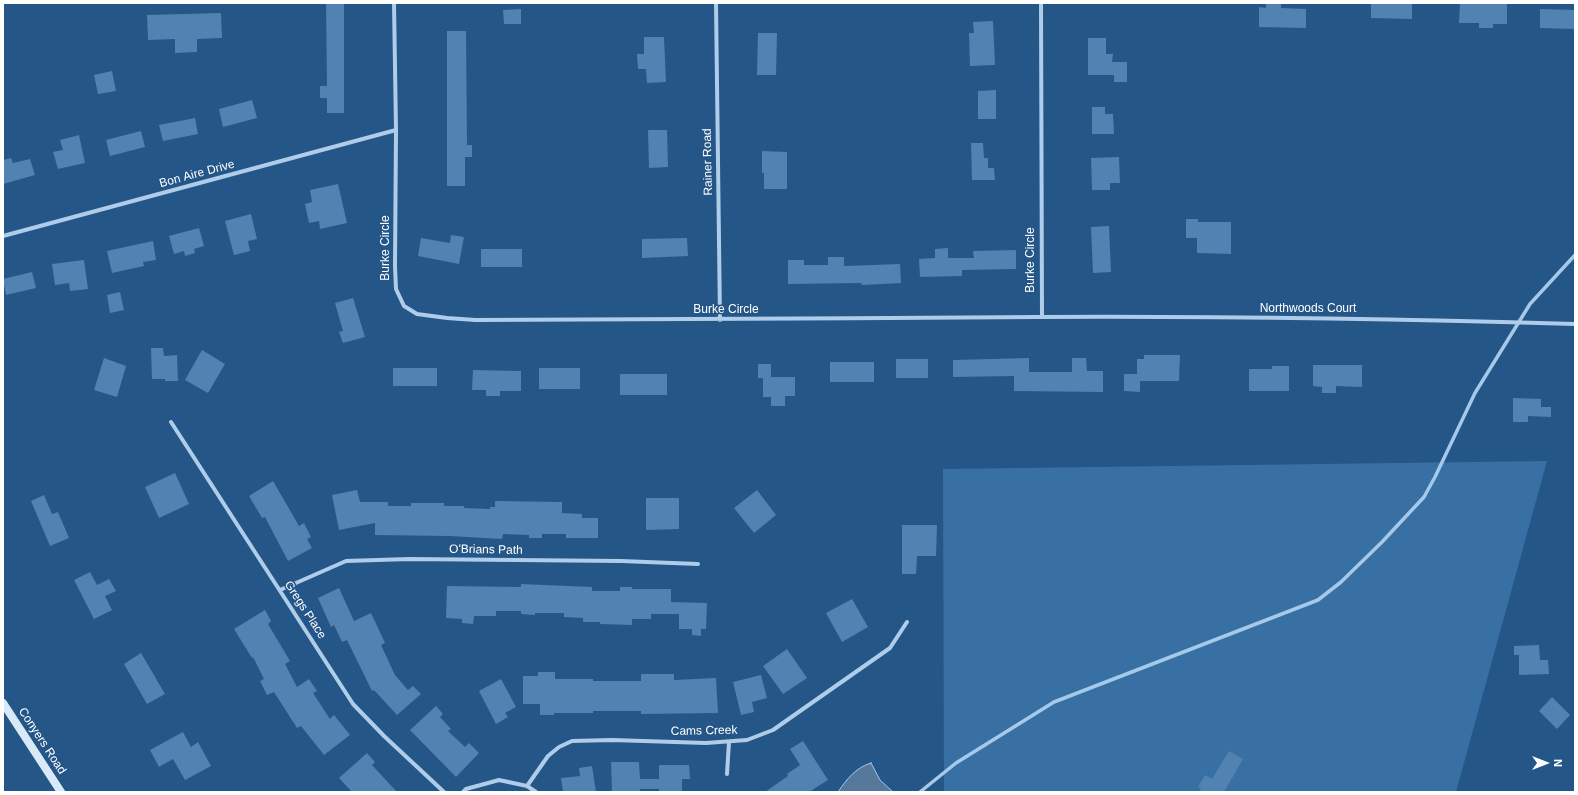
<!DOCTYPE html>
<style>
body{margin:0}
#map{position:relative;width:1578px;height:795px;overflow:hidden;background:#245688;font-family:Arial,sans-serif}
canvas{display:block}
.frame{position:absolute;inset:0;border:4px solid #fff;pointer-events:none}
.north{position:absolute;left:1526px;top:743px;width:40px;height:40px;-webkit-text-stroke:3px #245688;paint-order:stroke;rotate:90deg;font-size:11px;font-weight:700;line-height:16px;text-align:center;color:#fff}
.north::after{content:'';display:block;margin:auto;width:14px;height:18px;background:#fff;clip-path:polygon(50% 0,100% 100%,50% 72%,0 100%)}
</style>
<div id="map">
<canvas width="1578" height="795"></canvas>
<div class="frame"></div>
<div class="north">N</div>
</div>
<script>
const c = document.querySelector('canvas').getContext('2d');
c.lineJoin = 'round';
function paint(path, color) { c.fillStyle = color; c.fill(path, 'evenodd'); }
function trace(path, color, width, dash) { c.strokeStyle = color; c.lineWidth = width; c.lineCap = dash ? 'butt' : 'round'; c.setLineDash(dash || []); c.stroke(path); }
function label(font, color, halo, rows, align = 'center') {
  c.font = font + ' Arial,sans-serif'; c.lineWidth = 3; c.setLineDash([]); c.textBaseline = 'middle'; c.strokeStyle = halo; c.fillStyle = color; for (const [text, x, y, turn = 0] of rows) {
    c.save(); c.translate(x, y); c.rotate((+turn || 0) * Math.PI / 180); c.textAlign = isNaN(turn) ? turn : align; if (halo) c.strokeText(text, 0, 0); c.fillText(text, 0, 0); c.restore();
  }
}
paint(new Path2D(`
 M1547,461L1456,792H944L943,469Z`), '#3870a4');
const water = new Path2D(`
 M871,763L880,780L893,792H838C847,779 855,768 871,763Z`);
paint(water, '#56789b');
trace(water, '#a4c9ea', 1);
trace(new Path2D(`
 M920,792L956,763L1054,702L1318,600L1341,582L1382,542L1424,497L1435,477L1475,393L1530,304L1575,255`), '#a4c9ea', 3.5);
paint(new Path2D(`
 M326,3H344V113H327V98H320V86H327Z
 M1266,3H1281V8L1306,9V28L1259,27V7L1266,8Z
 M1371,3H1412V19L1371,18Z
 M1460,3L1507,4V24H1493V28H1479V23H1459Z
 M521,9V24H504L503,10Z
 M1540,9L1575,10V29L1540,28Z
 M221,13L222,38L197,39V52L175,53V39L148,40L147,15Z
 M993,21L995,65L970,66L969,33H974L973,22Z
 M447,31H466L467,145H472V157H465V186H447Z
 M758,33H777L776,75H757Z
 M644,37H664L666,82L647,83L646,69H638L637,54H644Z
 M1088,38H1106V54H1113L1112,62H1127V82H1114V75H1088Z
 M112,71L116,91L98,94L94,75Z
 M996,90V119H978V91Z
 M252,100L257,118L223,127L219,109Z
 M1092,107H1105V114H1113L1114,134H1092Z
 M195,118L198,134L163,141L159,125Z
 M648,130H667L668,167L649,168Z
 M141,131L145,147L110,156L106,140Z
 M79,135L85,163L58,169L53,152L63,150L60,140Z
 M971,143H983L984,158H988V168H994L995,180H972Z
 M762,151L787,152V189H764V173H762Z
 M1119,157L1120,183H1110V190H1092L1091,158Z
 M11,158L13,163L30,159L35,175L3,184V160Z
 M338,184L347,223L320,229L319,221L309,223L305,204L312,202L310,190Z
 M251,214L257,239L248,241L250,251L234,255L225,221Z
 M1186,219H1198V222H1231V254L1197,253V238H1186Z
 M1109,226L1111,272L1093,273L1091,227Z
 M199,228L204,246L194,249L195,253L185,256L184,251L174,254L169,236Z
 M451,235L464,237L459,264L418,256L421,238L450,243Z
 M687,238L688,256L642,258V239Z
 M153,241L156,260L143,262L144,266L112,273L107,251Z
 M948,248V258H974L973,251L1016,250V269L962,270V276L920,277L919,259L935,258V249Z
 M481,249H522V267H481Z
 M828,257H844V266L900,264L901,283L862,285L861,283L788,284V260H804V265H828Z
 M84,260L88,289L70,291L69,283L55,285L52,264Z
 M32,272L36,288L6,295L3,279Z
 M120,292L124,310L110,313L107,295Z
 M353,298L365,337L343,343L339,332L343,331L335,303Z
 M151,348H163L164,356L177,355L178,381H165V379H152Z
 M202,350L225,364L208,393L185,380Z
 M1144,355H1180L1179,381H1140V392L1124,391V374H1137V359H1144Z
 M104,358L126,366L117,397L94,390Z
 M1029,358V372H1072V358H1086L1087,371H1103V392L1014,391V376L953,377V360Z
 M896,359H928V378H896Z
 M830,362H874V382H830Z
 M758,364H771V377H795V396H785V406H771V397H763V378H758Z
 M1313,365H1362V387L1336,386V393H1322V387L1313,386Z
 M1272,366H1289V391H1249V369H1272Z
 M393,368H437V386H393Z
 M539,368H580V389H539Z
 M473,370L521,371V391H500V396H486V390H472Z
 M620,374H667V395H620Z
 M1513,398L1541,399V407H1551V417L1528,416V422H1513Z
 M175,473L189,504L159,518L145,487Z
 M273,481L299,526L304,523L311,537L307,539L312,548L288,561L265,517L262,518L249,496Z
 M357,490L360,502H388V506H411V503H444V506H464V508L490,509V507H495V501L562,502V513L582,514V518H598V538H566V534H542V538H529V535L503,534L502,539L449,536L375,535V523L339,530L332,495Z
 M757,490L776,515L754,533L734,508Z
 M44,495L52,514L58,512L69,538L50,546L31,501Z
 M646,498H679V529L646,530Z
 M902,525H937L936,556H917L916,574H902Z
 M90,572L97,585L109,579L116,591L105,596L112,610L94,619L74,580Z
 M521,584L592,587V591H620V587H632V589H671V602L707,603L706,629H701V636L692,635V629H679V614H651V619H632V625L600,624V622H583V618L564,617V613H535V615L521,614V611H496V616H474L473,624L462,623V619L446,618L447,586L521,587Z
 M339,588L354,621L371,613L385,643L381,645L395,675L408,690L413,686L421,694L397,715L374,690L372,691L347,640L342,642L334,625L331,627L318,598Z
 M852,599L868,627L842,642L826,613Z
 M265,610L271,621L268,624L290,661L285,664L297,687L309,679L317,691L313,693L330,719L334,715L350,735L324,755L301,726L297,728L274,692L267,695L260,681L264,679L253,657L252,658L234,629Z
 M1539,645L1540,660H1548L1549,674L1519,675V655H1514V646Z
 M787,649L807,678L783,694L763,666Z
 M141,653L165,694L147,704L124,664Z
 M538,672H555V679H593V681H641V674H674V680L716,678L718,713L641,714V711H593V713H554V715H540V704H523V676H538Z
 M761,675L767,698L752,702L754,712L741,715L733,682Z
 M501,679L516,707L505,713L508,717L496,724L479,691Z
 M1552,697L1570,715L1557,729L1539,711Z
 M436,706L443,714L440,717L451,729L448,731L465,747L469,743L479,753L456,777L410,730Z
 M183,732L191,747L198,742L211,766L185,780L173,759L159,767L150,750Z
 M803,741L828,780L809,792H765L788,776L787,774L800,765L790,749Z
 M1229,751L1243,759L1224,792H1199L1201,789L1198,787L1205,775L1212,779Z
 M367,753L375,762L372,765L397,792H352L339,778Z
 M611,762H639L640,779H659V765H689L690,779H682V792H659V789H640V792H612Z
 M592,766L596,792H563L561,778L580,776L579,768Z`), '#5082b2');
trace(new Path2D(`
 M394,3L396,130L395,266L396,289L404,306L417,314L447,318L475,320C663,320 851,318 1039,317C1218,316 1396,319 1575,324
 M716,3L720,320
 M1041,3L1042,317
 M3,236L396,130
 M171,422L353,704L384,736L444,792
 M280,590L346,561L409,559L621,561L698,564
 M727,774L729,742
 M527,786L548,756L559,747L572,741L612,740L706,743L747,740L773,730L890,648L907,622
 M463,792L466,789L499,780L527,786L536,792`), '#afcde9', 4);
trace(new Path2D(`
 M3,703L61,792`), '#dae9f8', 8);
label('12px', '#fff', '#245688', [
 ["Rainer Road",708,162,-91],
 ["Bon Aire Drive",197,174,-15],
 ["Burke Circle",386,248,-90],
 ["Burke Circle",1031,260,-90],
 ["Northwoods Court",1308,309],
 ["Burke Circle",726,310],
 ["O'Brians Path",486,550,1],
 ["Gregs Place",305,610,57],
 ["Cams Creek",704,731,-1],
 ["Conyers Road",42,741,57]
]);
</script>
